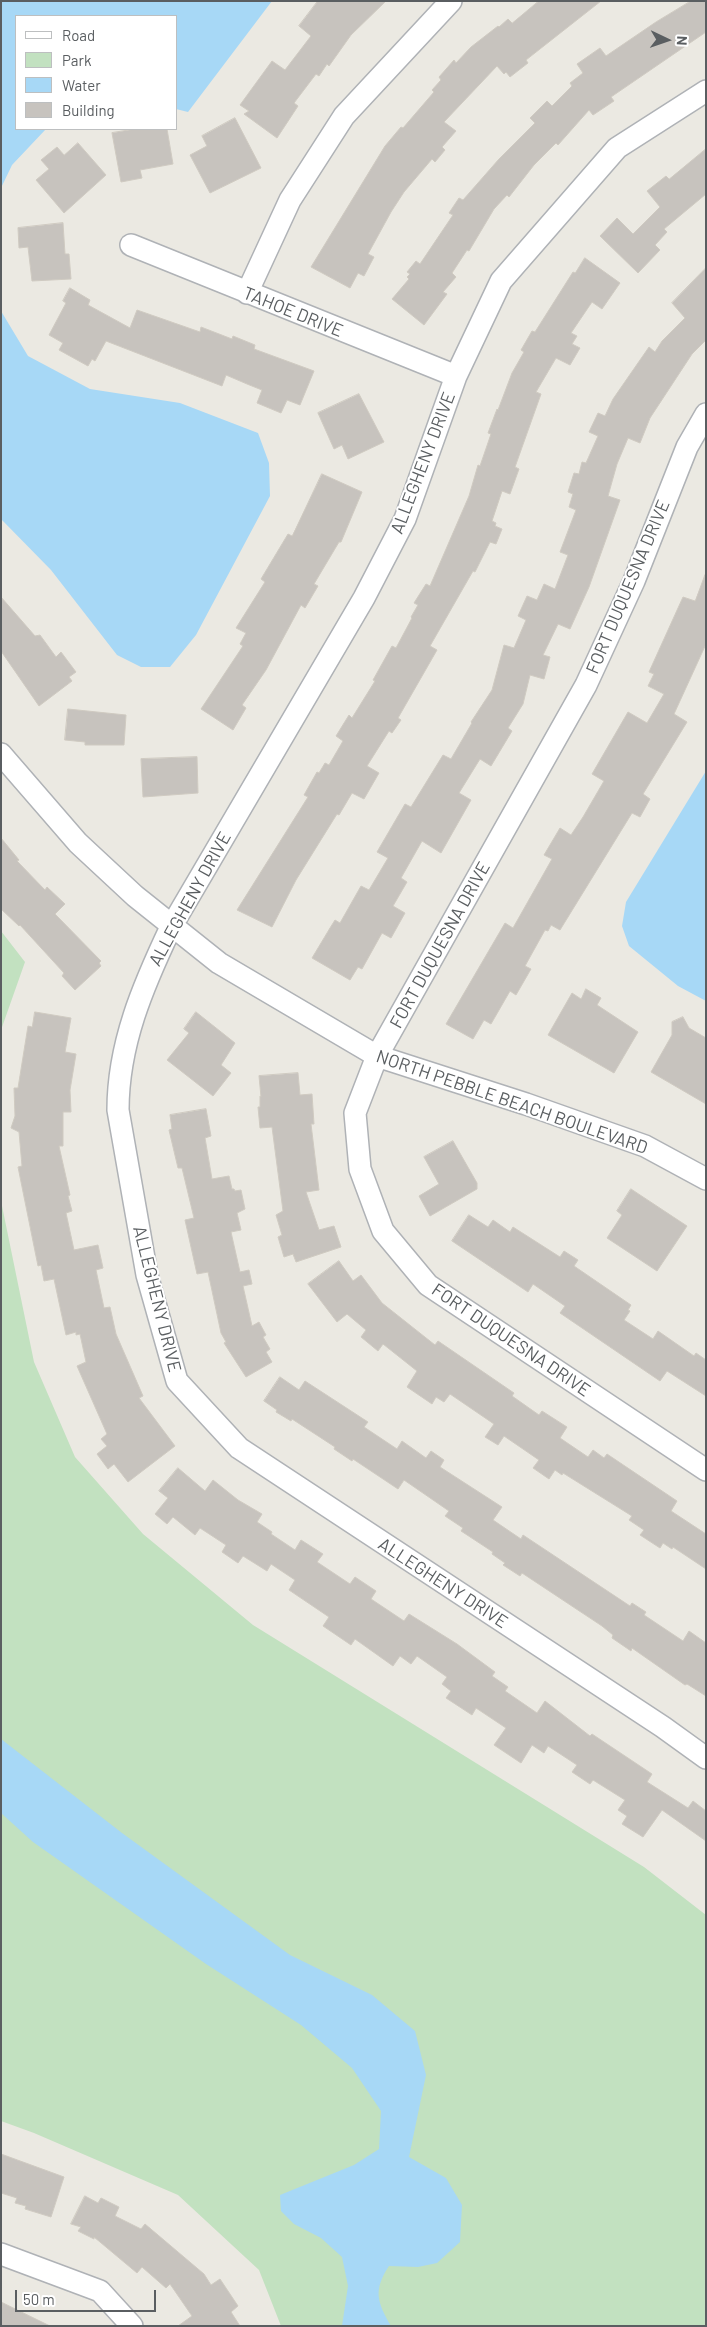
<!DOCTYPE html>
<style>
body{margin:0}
#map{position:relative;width:707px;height:2327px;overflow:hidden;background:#ebe9e2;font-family:Barlow,sans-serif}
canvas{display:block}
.frame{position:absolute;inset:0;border:2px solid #5a5e61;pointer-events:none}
.legend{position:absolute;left:15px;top:15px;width:162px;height:115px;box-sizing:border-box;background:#fff;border:1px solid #bdbfc0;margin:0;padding:6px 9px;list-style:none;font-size:15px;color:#5a5e61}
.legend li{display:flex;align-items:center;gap:10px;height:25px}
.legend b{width:25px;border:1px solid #bdbfc0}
.north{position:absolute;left:642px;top:15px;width:50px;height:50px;-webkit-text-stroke:4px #fff;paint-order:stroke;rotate:93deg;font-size:14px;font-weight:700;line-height:20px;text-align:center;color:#5a5e61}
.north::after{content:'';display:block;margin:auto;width:18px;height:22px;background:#5a5e61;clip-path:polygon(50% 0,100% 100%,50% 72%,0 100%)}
.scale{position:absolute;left:15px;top:2290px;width:141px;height:22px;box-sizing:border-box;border:2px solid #5a5e61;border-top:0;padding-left:6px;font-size:15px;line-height:18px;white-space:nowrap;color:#5a5e61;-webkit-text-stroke:4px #fff;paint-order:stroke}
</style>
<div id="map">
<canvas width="707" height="2327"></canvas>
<div class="frame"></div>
<ul class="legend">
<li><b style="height:6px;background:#fff"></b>Road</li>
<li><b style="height:14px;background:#c2e1c0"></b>Park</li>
<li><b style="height:14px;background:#a7d8f6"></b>Water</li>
<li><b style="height:14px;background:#c7c3be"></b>Building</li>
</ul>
<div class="north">N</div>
<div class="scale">50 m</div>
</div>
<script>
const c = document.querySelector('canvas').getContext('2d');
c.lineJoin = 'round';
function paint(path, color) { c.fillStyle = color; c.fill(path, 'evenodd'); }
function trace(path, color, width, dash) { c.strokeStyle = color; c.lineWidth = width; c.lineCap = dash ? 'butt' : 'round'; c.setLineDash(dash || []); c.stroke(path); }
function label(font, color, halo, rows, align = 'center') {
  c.font = font + ' Barlow,sans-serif'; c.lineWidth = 4; c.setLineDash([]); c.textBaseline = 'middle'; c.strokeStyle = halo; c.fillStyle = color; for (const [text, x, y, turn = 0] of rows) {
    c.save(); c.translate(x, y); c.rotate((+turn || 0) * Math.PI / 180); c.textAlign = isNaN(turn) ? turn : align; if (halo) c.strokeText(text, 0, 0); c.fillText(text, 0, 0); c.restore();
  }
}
paint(new Path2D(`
 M1,931L25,962L1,1030Z
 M1,1201L34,1362L75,1457L143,1534L253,1625L644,1867L706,1915V2326H281L259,2270L178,2195L34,2133L1,2121Z`), '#c2e1c0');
paint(new Path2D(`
 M1,1H272L188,112L176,109V16H16V129H46L12,165L1,188Z
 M1,311L28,356L90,389L180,403L258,433L269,463L270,496L196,635L170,667H141L117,655L51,570L1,519Z
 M706,771V1001L678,986L629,946L622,926L626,902Z
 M1,1739L122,1833L290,1955L372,1995L415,2031L426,2075L409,2157L446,2178L462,2205L460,2242L437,2263L418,2267L389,2266C373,2290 377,2302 391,2326H342L348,2286L342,2257L321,2238L294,2224L281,2211L280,2195L354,2165L379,2149L381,2111L352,2068L301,2025L206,1964L33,1842L1,1813Z`), '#a7d8f6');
const building = new Path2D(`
 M318,1H386L351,35L329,66L327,64L319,76L316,74L294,103L298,106L277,138L244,114L249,111L240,105L272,61L285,70L311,36L299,26Z
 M539,1H601L526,60L528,63L510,77L506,72L504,74L497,66L444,122L456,131L442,147L445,150L435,162L432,159L404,192L391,212L368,254L374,257L364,276L358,273L350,288L311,267L385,146L401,127L403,128L434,92L432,90L441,80L439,77L454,60L456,63L471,47L498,26L499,27L508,19L512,23Z
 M691,1H706V32L611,97L614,101L593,115L589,110L558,145L556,143L534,165L509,197L507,195L494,209L469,251L467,250L452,273L456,277L443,292L447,294L424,325L392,299L409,279L407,277L410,274L407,272L416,261L420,264L453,215L449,213L459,198L463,200L499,159L535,123L530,118L547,101L552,106L572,86L570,83L583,73L577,64L600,48L606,56L656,22Z
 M235,118L261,168L210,193L190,155L207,146L202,136Z
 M135,129H167L173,164L140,170L142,178L121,182L112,133Z
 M78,143L106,175L64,213L36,180L49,169L41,160L57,147L64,155Z
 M706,149V194L664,229L667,232L655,245L660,250L638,273L600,236L617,218L633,234L660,207L647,191L666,176L669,179Z
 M63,223L65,254H69L71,279L32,281L28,247L19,248L18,228Z
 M585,258L620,283L602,309L592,302L571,333L577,336L572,344L580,348L570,365L556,358L536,392L541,394L515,467L519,469L510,494L502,491L492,521L496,523L495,526L502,529L496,544L490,542L475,572L473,571L430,646L437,650L398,718L401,720L392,733L389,731L367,766L379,773L364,799L352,793L339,815L337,814L296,880L272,927L237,910L308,797L304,795L317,772L319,773L325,763L329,765L343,741L336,736L349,715L352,718L375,681L373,680L392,646L396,648L412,618L411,617L418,605L414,603L426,584L430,586L469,496L478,465L480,466L491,434L488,433L497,409L498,410L512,373L524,352L521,350L532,331L535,332L573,272L575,273Z
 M706,268V340L692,354L650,418L640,443L628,438L617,464L608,496L620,500L589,587L570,629L558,624L543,655L550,657L544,679L530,675L523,704L508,728L512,731L491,766L480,759L459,793L471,800L441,853L422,841L401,878L407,882L393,906L405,913L391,938L382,933L362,969L358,967L350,980L312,958L330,928L335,920L340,923L361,886L369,890L388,858L377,852L405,804L411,807L443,755L451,759L472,723L471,722L492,690L504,645L514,648L526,620L518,616L527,596L537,600L544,584L555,589L568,555L560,552L576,510L569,507L573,494L568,492L574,473L579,474L582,462L586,463L598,436L589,432L598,413L605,416L613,399L649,347L655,352L662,341L685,318L672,303Z
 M70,288L90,300L88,305L130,328L137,310L200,332L201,327L232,339L233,336L255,345L254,349L314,371L300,405L287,400L281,413L257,403L262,390L247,384L226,375L222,386L106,341L95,361L92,359L88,366L59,350L63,343L49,335L66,303L63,301Z
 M359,394L384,442L348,459L342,445L334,449L318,413Z
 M322,474L362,492L341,542H339L314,584L318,586L305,608L301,605L266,670L242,705L246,708L233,730L201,709L243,646L240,644L246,633L236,628L265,582L261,579L288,534L292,536Z
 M705,575L706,644L674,714L687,722L643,794L650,799L640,817L632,813L560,930L551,925L548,931L545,930L525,966L531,969L516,995L510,991L491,1024L484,1020L473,1039L446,1024L505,923L513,928L552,859L544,855L560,828L571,835L583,817L604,781L592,774L628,712L647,723L664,694L648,686L654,674L649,672L683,597L695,601Z
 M1,597L35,636L40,635L56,657L61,652L76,672L69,677L72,681L39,706L1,651Z
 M68,709L126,715L124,745H85V742L65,740Z
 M197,757L198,793L143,797L141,759Z
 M1,838L19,860L17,861L45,890L47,887L65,904L55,914L101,961L99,963L101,966L75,990L62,976L64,973L20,925L19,926L1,909Z
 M586,989L601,998L597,1005L638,1032L614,1073L548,1035L572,993L581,999Z
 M35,1012L71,1018L65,1052L76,1054L70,1090L71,1112H63V1146H59L70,1195L68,1196L72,1211L66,1213L74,1250L98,1245L103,1268L96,1270L104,1308L110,1307L116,1334L143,1396L139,1398L175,1446L128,1482L114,1464L108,1469L97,1454L107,1446L101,1439L107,1434L77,1366L86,1362L80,1334L76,1335V1332L66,1335L54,1279L44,1281L41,1265L38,1266L18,1167L22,1166L19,1132L11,1128L15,1116L14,1088H18L28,1026L32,1027Z
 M196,1012L235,1043L221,1065L231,1073L213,1096L167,1060L189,1033L184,1029Z
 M683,1017L689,1028L706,1038V1104L651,1072L672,1035V1022Z
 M298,1073L300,1095L312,1094L314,1124H311L319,1190L306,1192L319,1230L334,1226L341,1247L296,1262L293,1254L284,1257L278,1237L282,1235L276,1215L283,1211L272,1127L260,1128L258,1107H260V1096L261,1097L259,1076Z
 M206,1109L211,1136L205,1138L212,1179L229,1176L232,1189H234L235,1191L241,1190L245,1209L237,1213L241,1230L231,1232L240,1272L249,1270L252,1284L243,1286L252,1326L259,1322L266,1335L263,1337L270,1349L266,1352L272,1362L246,1377L224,1343L226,1342L221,1333L208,1272L197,1274L185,1220L194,1218L182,1168H178L169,1130L172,1129L170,1115Z
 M453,1141L477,1183V1189L430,1216L419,1196L439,1184L424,1157Z
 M631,1189L687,1226L657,1271L607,1238L622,1215L617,1211Z
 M469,1215L488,1227L493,1220L510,1232L513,1227L560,1257L564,1251L578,1260L574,1266L631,1305L628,1310L630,1311L624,1320L653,1339L658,1331L694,1356L696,1353L706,1360V1396L667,1371L660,1381L560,1313L565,1306L533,1284L528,1292L452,1241Z
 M339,1261L353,1281L361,1275L382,1303L435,1345L438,1341L514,1393L512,1396L539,1415L542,1411L567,1427L560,1438L588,1457L593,1450L604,1458L607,1454L677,1501L671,1511L706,1534V1569L673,1547L672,1549L663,1543L660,1548L640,1535L644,1530L629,1520L632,1516L563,1473L562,1475L555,1470L549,1479L533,1468L539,1460L504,1436L498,1445L485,1437L494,1424L450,1394L444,1402L436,1397L432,1404L407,1387L417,1371L383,1344L378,1351L361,1337L366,1330L347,1314L337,1322L308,1284Z
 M280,1377L299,1390L305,1381L368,1422L364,1427L397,1449L402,1441L426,1458L431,1451L444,1460L440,1467L502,1507L493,1520L521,1539L523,1535L630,1606L632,1603L646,1612L644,1615L683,1641L689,1631L706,1643V1696L687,1684L685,1685L632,1648L631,1651L612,1638L613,1635L602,1626L522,1573L520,1576L503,1565L505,1563L492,1554L493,1552L461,1531L463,1528L445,1516L449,1511L404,1480L398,1489L353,1459L352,1461L334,1449L335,1447L292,1419L291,1421L276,1412L277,1410L264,1401Z
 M178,1468L205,1491L213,1480L238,1500L262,1514L257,1522L272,1532L271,1534L295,1550L301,1540L323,1554L317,1562L350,1584L355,1577L376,1591L371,1599L404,1621L409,1614L457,1644L495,1672L492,1676L508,1687L505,1691L537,1713L545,1701L590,1736L592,1734L652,1774L647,1782L688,1808L693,1801L706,1811V1841L662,1810L643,1837L622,1824L627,1816L618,1810L625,1800L593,1780L590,1784L572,1772L577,1765L548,1746L544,1753L532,1745L521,1763L494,1745L506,1728L476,1708L472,1715L446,1698L451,1691L442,1684L447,1677L417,1656L411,1664L400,1656L393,1666L355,1639L351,1645L323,1626L329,1617L289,1590L295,1580L271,1564L267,1571L243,1556L238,1563L222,1552L226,1545L200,1528L195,1535L173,1517L167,1524L155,1514L168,1498L159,1491Z
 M1,2154L64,2177L51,2217L25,2209L26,2206L15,2203L17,2198L1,2193Z
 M85,2196L98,2203L101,2198L119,2207L115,2216L141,2229L145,2224L204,2274L211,2285L220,2279L238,2306L231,2312L240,2326H178L192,2316L170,2284L166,2288L142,2267L137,2273L94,2237V2239L78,2231L81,2227L71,2224Z
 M1,2302L50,2326H1Z`);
paint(building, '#c7c3be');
trace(building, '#cfcac1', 1);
const minor = new Path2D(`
 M706,91L617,148L501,281L456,376L405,519L364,598L171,927C143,986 118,1044 118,1110L147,1275L177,1381L239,1448L663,1727L706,1758
 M131,245L456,376
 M247,293L290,200L344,116L451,1
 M706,414L687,447L634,581L586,685L377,1056L355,1113L360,1169L383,1231L428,1285L706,1470
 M1,754L78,843L135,896L219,963L377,1056L526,1104L645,1146L706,1179
 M1,2254L100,2291L132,2326`);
trace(minor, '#afb2b6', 24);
trace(minor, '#fff', 21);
label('18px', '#5a5e61', '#fff', [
 ["TAHOE DRIVE",293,312,22],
 ["ALLEGHENY DRIVE",423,463,-69],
 ["FORT DUQUESNA DRIVE",628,587,-67],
 ["ALLEGHENY DRIVE",190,899,-61],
 ["FORT DUQUESNA DRIVE",440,945,-61],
 ["NORTH PEBBLE BEACH BOULEVARD",512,1102,19],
 ["ALLEGHENY DRIVE",157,1299,76],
 ["FORT DUQUESNA DRIVE",511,1340,34],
 ["ALLEGHENY DRIVE",443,1583,33]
]);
</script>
